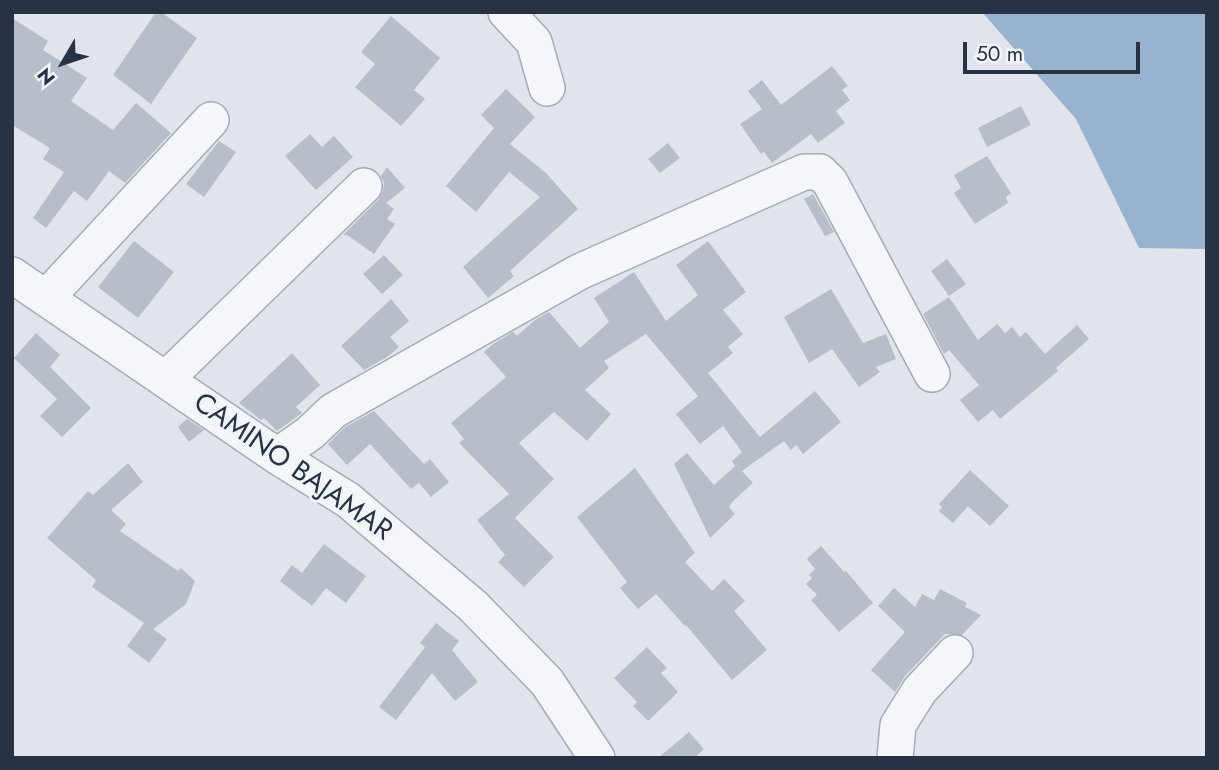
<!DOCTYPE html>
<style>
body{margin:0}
#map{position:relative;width:1219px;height:770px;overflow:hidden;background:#e1e5eb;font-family:Jost,sans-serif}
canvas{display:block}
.frame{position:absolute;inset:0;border:14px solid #273245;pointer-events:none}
.north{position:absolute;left:28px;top:28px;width:70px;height:70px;-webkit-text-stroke:5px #f1f4f8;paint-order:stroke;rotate:231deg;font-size:19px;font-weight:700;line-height:28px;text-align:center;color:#273245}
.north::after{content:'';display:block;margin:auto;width:24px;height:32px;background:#273245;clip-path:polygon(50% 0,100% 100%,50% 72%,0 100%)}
.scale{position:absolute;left:963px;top:42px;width:177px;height:32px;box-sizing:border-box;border:4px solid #273245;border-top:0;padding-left:9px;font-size:21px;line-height:24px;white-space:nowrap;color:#273245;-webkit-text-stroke:5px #f1f4f8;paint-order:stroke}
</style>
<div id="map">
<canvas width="1219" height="770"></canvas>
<div class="frame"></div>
<div class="north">N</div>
<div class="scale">50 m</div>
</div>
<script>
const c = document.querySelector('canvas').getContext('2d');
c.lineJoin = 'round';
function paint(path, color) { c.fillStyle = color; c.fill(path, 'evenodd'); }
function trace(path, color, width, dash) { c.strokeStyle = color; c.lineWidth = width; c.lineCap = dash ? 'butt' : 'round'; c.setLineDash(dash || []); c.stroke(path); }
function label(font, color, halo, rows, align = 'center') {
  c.font = font + ' Jost,sans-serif'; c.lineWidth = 6; c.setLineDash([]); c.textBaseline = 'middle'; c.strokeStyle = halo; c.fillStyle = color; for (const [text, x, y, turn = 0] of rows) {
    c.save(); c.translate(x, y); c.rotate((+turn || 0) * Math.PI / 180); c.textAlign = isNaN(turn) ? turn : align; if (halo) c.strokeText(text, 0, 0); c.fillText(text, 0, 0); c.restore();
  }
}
paint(new Path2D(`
 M982,12H1207V249L1139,248L1076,119Z`), '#98b2cf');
paint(new Path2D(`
 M156,12H161L197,38L151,104L113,75Z
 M391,16L440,58L414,90L425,99L401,126L355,87L375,64L361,52Z
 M12,18L48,41L43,50L87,78L71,101L113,130L136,103L171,133L125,183L109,171L87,201L74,191L46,228L33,218L64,172L43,159L50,148L12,125Z
 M832,66L848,86L842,90L850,100L836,111L845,123L818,143L811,134L772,163L764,152L761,154L740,124L762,109L748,91L762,80L781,105Z
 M506,89L535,117L510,144L546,173L578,209L510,271L514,276L488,298L463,267L540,197L509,172L476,212L446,186L494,128L481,115Z
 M1021,106L1031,125L987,147L978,128Z
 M310,134L322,147L334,136L353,157L316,190L285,156Z
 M219,141L236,152L204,197L186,184Z
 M668,143L680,158L660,173L648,159Z
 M987,156L1011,193L1006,197L1008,203L975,224L954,193L961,188L954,175Z
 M387,167L405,188L386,203L394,209L387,219L395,224L374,254L347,235H343L378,200L383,191L384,182L381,176Z
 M813,194L834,232L825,236L804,199Z
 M134,241L174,272L138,318L98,287Z
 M708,241L746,292L723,310L743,334L728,347L733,353L708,373L760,437L815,391L841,422L803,454L796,445L791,450L784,441L742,471L753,483L733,501L729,507L735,514L710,538L674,464L687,453L714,485L735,466L732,461L742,452L723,426L700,444L676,414L698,396L646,334L604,361L609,368L585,390L611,414L587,441L554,412L519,443L554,479L515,518L554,557L524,587L498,562L505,555L477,520L509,494L459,443L464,439L451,423L506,377L484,352L493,344L513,332L517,336L535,320L549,312L580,348L609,322L594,298L634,272L666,321L698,295L676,265Z
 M384,255L403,275L382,294L363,274Z
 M947,259L966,284L949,296L931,271Z
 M831,289L863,343L886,334L896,359L876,367L880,372L859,387L832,349L809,363L784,317Z
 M949,297L978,340L997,324L1005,333L1012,327L1020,337L1026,332L1045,354L1077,325L1089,339L1056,368L1058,371L1000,419L993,410L978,422L960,400L979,385L949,350L944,354L923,314Z
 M391,299L409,321L390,337L399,347L387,357L364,370L341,346Z
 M36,333L60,355L50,367L91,408L62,437L40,416L57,399L14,358Z
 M292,353L320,385L296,407L302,413L277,431L264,418L261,420L239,403Z
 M374,411L424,464L430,459L449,482L431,497L419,483L411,489L370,444L347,465L328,444L345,427Z
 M187,419L204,430L189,442L178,427Z
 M128,463L143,482L111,510L126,524L120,531L178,571L181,568L195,581L186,604L153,629L167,639L149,663L127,646L144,623L92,587L96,580L47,538L88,491L93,495Z
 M635,468L695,553L685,562L712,591L724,579L745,601L734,611L767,650L732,680L686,625L685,626L656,594L638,609L620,588L627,582L577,517Z
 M970,470L1009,506L990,526L968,506L953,523L939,511L942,507L939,504Z
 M324,544L366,576L346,603L326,588L312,606L280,581L292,565L302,573Z
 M821,546L844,572L846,571L873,603L839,632L811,600L817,595L806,584L812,578L809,575L815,569L807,559Z
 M894,588L915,607L922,594L934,600L940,589L967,603L965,607L981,615L962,635L945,634L905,676L895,692L871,670L905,632L878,606Z
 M436,623L459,641L452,650L478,682L455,701L432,673L396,720L379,707L425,647L420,643Z
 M647,647L667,668L661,673L678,692L648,721L633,706L637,702L614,678Z
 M689,732L704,749L694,758H658Z`), '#b7beca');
const minor = new Path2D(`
 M506,12L534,42L547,88
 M12,275L277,456L348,500L473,606L547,682L597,758
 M47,297L211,120
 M166,379L364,186
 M277,456L310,433L333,411L579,272L804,172H820L830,182L932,374
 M895,758L898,725L920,690L955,653`);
trace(minor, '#a5acb6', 38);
trace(minor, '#f4f6f9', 35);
label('28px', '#273245', '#f1f4f8', [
 ["CAMINO BAJAMAR",292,468,35]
]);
</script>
